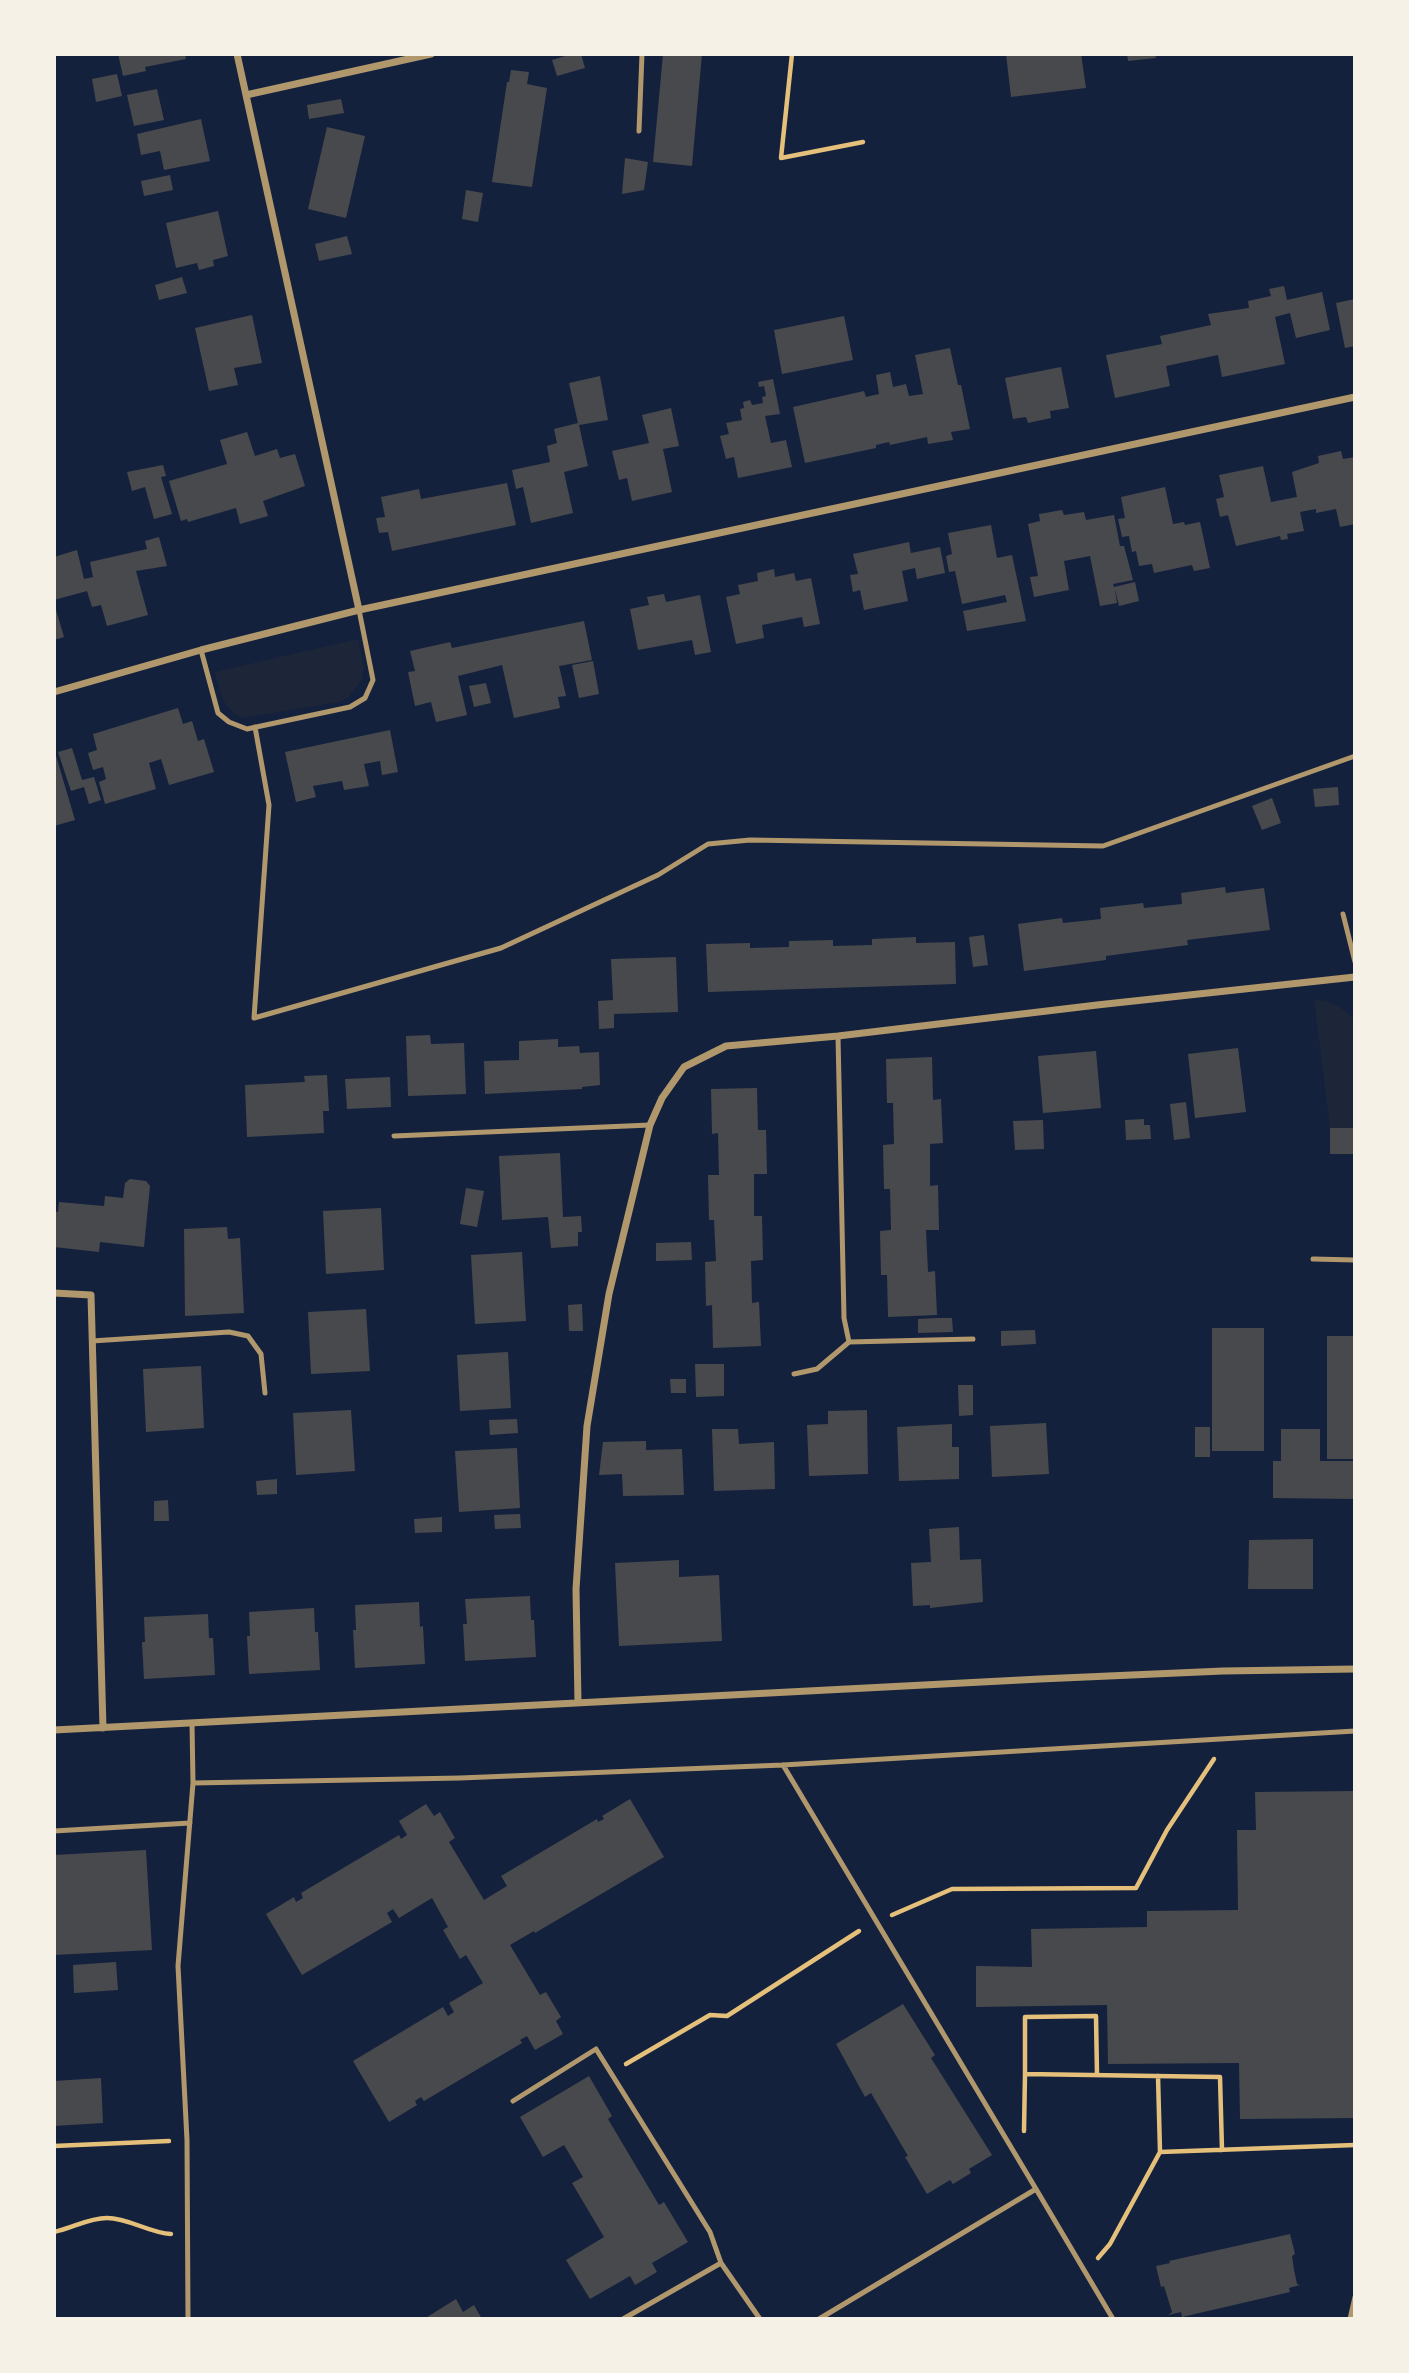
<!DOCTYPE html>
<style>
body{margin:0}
#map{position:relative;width:1409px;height:2373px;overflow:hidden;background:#14213d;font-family:"Alegreya Sans",sans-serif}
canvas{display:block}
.frame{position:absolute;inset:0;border:56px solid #f6f1e7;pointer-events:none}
</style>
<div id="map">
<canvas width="1409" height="2373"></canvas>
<div class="frame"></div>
</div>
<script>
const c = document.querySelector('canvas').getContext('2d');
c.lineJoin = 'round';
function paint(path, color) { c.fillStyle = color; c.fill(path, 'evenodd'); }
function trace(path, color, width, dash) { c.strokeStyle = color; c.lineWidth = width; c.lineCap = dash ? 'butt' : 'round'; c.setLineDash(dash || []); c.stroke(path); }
paint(new Path2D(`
 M358,639L364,668L362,680L347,698L340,702L242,718C222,708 220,691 215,672Z
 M1314,1000C1333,1000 1343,1008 1355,1021V1128H1330Z`), '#1d2539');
paint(new Path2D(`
 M118,54H185L186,59L145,67L146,71L123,76Z
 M572,54H581L585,68L557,76L552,60Z
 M663,54H702L692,166L653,162Z
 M1006,54H1081L1086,88L1011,97Z
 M1127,54H1155L1156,58L1128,61Z
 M511,70L529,72L527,84L547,88L532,187L492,182L507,82H509Z
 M117,74L122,96L96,102L92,79Z
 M157,89L164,120L134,126L127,95Z
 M341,99L344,113L309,119L307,105Z
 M201,119L210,161L164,170L160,151L141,155L137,134Z
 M327,127L365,136L346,218L308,209Z
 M625,158L648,162L644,190L622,194Z
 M170,175L173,190L144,196L141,181Z
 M466,190L483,193L478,222L462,219Z
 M218,211L228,256L213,260L214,266L199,270L197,263L176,268L166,223Z
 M347,236L352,254L319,261L315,244Z
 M182,277L187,293L159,300L155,285Z
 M1284,286L1287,300L1322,292L1330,330L1296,338L1290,313L1275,317L1285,364L1222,377L1218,355L1166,366L1170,386L1115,398L1106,355L1162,344L1160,336L1211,325L1208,314L1249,308L1248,301L1271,296L1269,289Z
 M1355,299V346L1345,348L1336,303Z
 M252,315L262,363L234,368L238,385L209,391L195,328Z
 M844,316L853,360L782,374L774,330Z
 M950,348L958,385H961L970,429L951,432L953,440L928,444L927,437L890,445L889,442L876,445V448L805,463L793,407L864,391L866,397L879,394L876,375L890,372L893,387L906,384L909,396L923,394L915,355Z
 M1061,367L1069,408L1050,411L1051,418L1028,423L1026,417L1013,419L1005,378Z
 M600,376L608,420L579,425L588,466L564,472L573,513L531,523L523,487L516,489L512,470L550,462L547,446L557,443L554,429L578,423L569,383Z
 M773,379L780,414L765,416L771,443L786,440L792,467L738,478L734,457L726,459L720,436L729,434L726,423L742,420L740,409L744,408L743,402L750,400L752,405L763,403L762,397L766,396L764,386L759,387L758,382Z
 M671,408L679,446L663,449L672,492L632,501L627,478L619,480L612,451L649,443L642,415Z
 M247,432L255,456L277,449L280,458L295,454L305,486L263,501L268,516L240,524L236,508L188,522L187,519L181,521L169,481L227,464L220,440Z
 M1341,451L1343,459L1355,457V524L1340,527L1336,509L1316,513V509L1300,512L1304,531L1287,534L1288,539L1281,540L1280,536L1236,546L1228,515L1220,517L1216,499L1224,497L1219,475L1263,466L1271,502L1297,497L1292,472L1319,463L1318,456Z
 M163,465L166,476L161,477L172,514L154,519L145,487L132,491L127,472Z
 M507,483L516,525L392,551L388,532L379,533L376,518L385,517L381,497L419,489L421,499Z
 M1165,487L1173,524L1184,522L1185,525L1200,522L1210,568L1194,571L1192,565L1154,573L1152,564L1139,566L1136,551L1132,552L1129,536L1122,537L1118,519L1125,518L1121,497Z
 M1062,510L1064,515L1084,512L1086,520L1114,515L1120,546H1124L1133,580L1113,584L1114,587L1135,582L1139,601L1119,606L1115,589L1117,603L1100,606L1090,556L1064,561L1069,590L1034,597L1030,577L1038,576L1028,524L1040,521L1039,514Z
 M991,525L997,558L1012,555L1026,621L967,631L963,611L1007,602L1005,595L962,604L955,571L949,572L946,556L952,554L948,533Z
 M159,537L167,566L136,571L148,615L107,626L101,605L92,607L87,591L54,600V557L77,550L84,579L93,577L90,562L147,549L145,541Z
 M909,542L911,553L940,547L945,573L917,579L915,568L902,571L908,601L864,610L860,590L853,592L850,575L858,574L853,554Z
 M774,569L775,577L794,573L796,581L811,578L820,624L804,627L802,617L762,625L764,638L736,644L726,597L740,594L738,585L758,581L757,573Z
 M664,594L666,602L700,595L711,652L695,655L692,640L638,650L630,609L649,605L647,597Z
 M54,603L64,637L54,640Z
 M584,621L592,660L559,666L566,696L558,697L560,708L514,718L502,665L458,676L467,715L436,722L431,702L415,706L408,672L415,671L410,651L450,642L452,648Z
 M593,661L599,694L579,698L572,665Z
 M486,683L491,703L474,707L469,686Z
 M178,708L183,724L192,721L198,741L204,739L214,772L169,785L161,759L149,763L156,789L105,804L99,782L106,779L103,767L93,770L88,753L97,750L93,734Z
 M390,730L398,772L382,775L380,761L364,764L369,786L344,790L342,781L313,786L316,797L296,802L285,752Z
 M72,748L82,780L94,777L101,800L89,804L84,787L71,791L58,752Z
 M54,749L75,820L54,826Z
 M1338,787L1339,805L1315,807L1313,789Z
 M1272,798L1281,823L1262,830L1252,806Z
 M1225,887L1226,893L1264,888L1270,930L1187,940L1188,945L1106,956V960L1024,971L1018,924L1062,918L1063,923L1101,919L1100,908L1143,903L1144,908L1182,904L1181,893Z
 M984,935L988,965L973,967L969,937Z
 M916,937V943L955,942L956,984L708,992L706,944L750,943V948L789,947V941L833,940V946L872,945V939Z
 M676,957L678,1012L614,1014V1028L599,1029L598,1001L613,1000L611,959Z
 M430,1035L431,1044L464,1043L466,1094L408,1096L406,1036Z
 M558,1039V1047L579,1046L580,1053L599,1052L600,1085L582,1087V1089L485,1094L484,1061L519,1060V1041Z
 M1238,1048L1246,1112L1195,1118L1188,1054Z
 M1096,1051L1101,1108L1043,1113L1038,1056Z
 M932,1057L933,1100L941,1099L943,1143L930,1144V1186L938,1185L939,1230H926L928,1272L935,1271L937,1315L888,1317L887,1275H881L880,1231L891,1230L890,1189H884L883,1145L894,1144L893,1103H887L886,1059Z
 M327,1075L329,1111H323L324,1133L247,1137L245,1085L305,1082L304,1076Z
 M390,1077L391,1107L347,1109L345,1079Z
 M757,1088L758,1130H766L767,1174H754V1216H762L763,1260L751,1261L752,1303L759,1302L761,1346L713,1348L712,1305L706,1306L705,1262L716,1261L714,1220H709L708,1175H719L718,1133L712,1134L711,1089Z
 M1186,1102L1190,1138L1174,1140L1170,1104Z
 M1144,1119V1125H1150L1151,1139L1126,1140L1125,1120Z
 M1043,1120L1044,1149L1015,1150L1013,1121Z
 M1330,1128H1355V1154H1330Z
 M560,1153L563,1217L581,1216L582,1232H578V1246L551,1248L548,1217L502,1220L499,1156Z
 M130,1179L146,1181L150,1186L144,1247L100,1242L99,1252L54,1247V1211L58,1212L59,1202L104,1206L105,1196L123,1198L125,1183Z
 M466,1188L484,1191L477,1227L460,1224Z
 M381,1208L384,1270L326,1274L323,1211Z
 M227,1227L228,1239L240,1238L244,1313L185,1316L184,1229Z
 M691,1242L692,1260L656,1261V1243Z
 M522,1252L526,1321L475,1324L471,1255Z
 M582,1304L583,1331H569L568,1305Z
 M366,1309L370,1371L311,1374L308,1312Z
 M937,1318H952L953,1332L918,1333V1319Z
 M1212,1328H1264V1451H1212Z
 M1035,1330L1036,1344L1001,1346V1331Z
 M1327,1336H1355V1459H1327Z
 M508,1352L511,1408L460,1411L457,1355Z
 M695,1364H724V1396L696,1397Z
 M201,1366L204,1428L146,1432L143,1369Z
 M670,1379H686V1393H671Z
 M958,1385H973V1415L959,1416Z
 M351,1410L355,1471L296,1475L293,1413Z
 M867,1410L868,1474L809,1476L807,1425L828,1424V1411Z
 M517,1419L518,1433L490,1435L489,1420Z
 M1046,1423L1049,1474L992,1477L990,1426Z
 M952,1424V1447H959V1479L899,1481L897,1427Z
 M1195,1427H1210V1457H1195Z
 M712,1429H738L739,1444L774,1442L775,1489L714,1491Z
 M1281,1429H1320V1461H1355V1499L1273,1498V1461H1281Z
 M646,1441V1450L682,1449L684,1495L623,1496L622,1474L599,1475L603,1442Z
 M517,1448L520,1508L459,1512L455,1451Z
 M277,1479V1494L257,1495L256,1481Z
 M168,1500L169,1521H154V1501Z
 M520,1514L521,1528L495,1529L494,1515Z
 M442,1517V1532L415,1533L414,1519Z
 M959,1527L960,1560L981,1559L983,1602L930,1608V1605L913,1606L911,1563L931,1562L929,1529Z
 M1313,1539V1589H1248L1249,1540Z
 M679,1560V1577L719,1575L722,1641L619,1646L615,1563Z
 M530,1596L531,1620H534L536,1657L465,1661L463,1624H467L465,1599Z
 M419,1602L420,1627L423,1626L425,1664L355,1668L353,1630H356L355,1605Z
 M314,1608L315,1632H318L320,1670L249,1674L247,1636H250L249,1612Z
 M208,1614L209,1638H213L215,1675L144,1679L142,1642H145L144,1617Z
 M1355,1791V2118L1240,2119L1239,2063L1108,2064L1107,2005L976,2007V1966L1032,1967L1031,1929L1147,1927V1911L1238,1910L1237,1830H1256L1255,1792Z
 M630,1799L664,1857L535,1933L534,1931L510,1945L540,1995L546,1992L561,2017L556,2021L563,2034L535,2050L527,2036L520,2040L522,2043L424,2101L421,2097L415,2101L417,2105L389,2122L353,2061L443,2007L448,2016L454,2012L449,2003L483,1983L466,1955L460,1959L443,1930L448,1927L432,1898L399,1918L393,1909L387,1913L392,1922L302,1975L266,1914L294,1897L296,1902L303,1898L301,1893L399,1835L401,1839L407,1835L399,1821L426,1804L434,1816L440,1812L455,1838L449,1842L484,1900L507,1886L501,1876L597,1819L598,1822L604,1819L602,1816Z
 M146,1850L152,1950L54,1955V1855Z
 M116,1962L118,1990L74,1993L73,1965Z
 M903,2004L935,2055L931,2058L992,2155L969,2169L971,2173L953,2184L950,2180L927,2194L905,2157L908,2156L871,2093L865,2097L836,2044Z
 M589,2076L612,2116L608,2119L659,2205L664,2202L688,2242L652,2263L657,2272L635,2285L630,2276L590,2299L566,2260L604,2237L572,2183L583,2177L564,2145L543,2157L520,2117Z
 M101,2078L103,2123L54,2126V2081Z
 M1290,2234L1295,2254L1292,2256L1294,2270L1297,2284L1300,2285L1289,2288L1290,2292L1182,2317L1181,2312L1168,2315L1172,2312L1164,2286L1161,2287L1156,2266L1170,2263L1169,2261Z
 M456,2299L463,2312L474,2305L482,2319H424Z`), '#48494c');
trace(new Path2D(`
 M792,54L781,158L863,142
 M892,1915L952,1889L1136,1888L1167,1830L1214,1759
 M626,2064L710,2015L727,2016L859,1931
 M1025,2074V2017L1096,2016L1097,2075
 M1158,2076L1160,2152L1355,2145
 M1024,2131L1025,2074L1220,2077L1222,2150
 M54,2146L169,2141
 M54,2232C73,2228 88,2218 107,2218C129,2218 149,2233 171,2234
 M1098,2258L1110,2244L1160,2152`), '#e5c07b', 4.5);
trace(new Path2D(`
 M639,131L642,54
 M201,650L218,713L229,722L247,729L350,707L365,698L373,680L359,610
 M255,727L269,805L254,1018L501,948L658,875L708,844L750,840L1103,846L1355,756
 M1343,914L1355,962
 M838,1036L844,1318L849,1342L973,1339
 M394,1136L650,1125
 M1313,1259L1355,1260
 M92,1341L229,1332L248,1336L261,1354L265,1393
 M794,1374L817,1369L849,1342
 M783,1765L1036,2189
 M193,1783L460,1778L783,1765L1355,1731
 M54,1831L190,1823
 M513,2101L596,2049L710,2232L721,2263
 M188,2319L187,2140L178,1966L193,1783L192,1723
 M623,2319L721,2263L760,2319
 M819,2319L1036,2189L1113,2319
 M1350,2319L1355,2297`), '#b1986c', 5);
trace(new Path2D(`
 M237,54L359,610
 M246,95L431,54
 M54,692L201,650L359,610L1355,397
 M54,1293L91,1295L103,1728
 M578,1703L576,1589L587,1426L609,1294L650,1125L662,1098L684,1067L726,1046L838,1036L1097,1005L1355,977
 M54,1730L1040,1679L1223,1671L1355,1669`), '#b1986c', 7);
</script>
